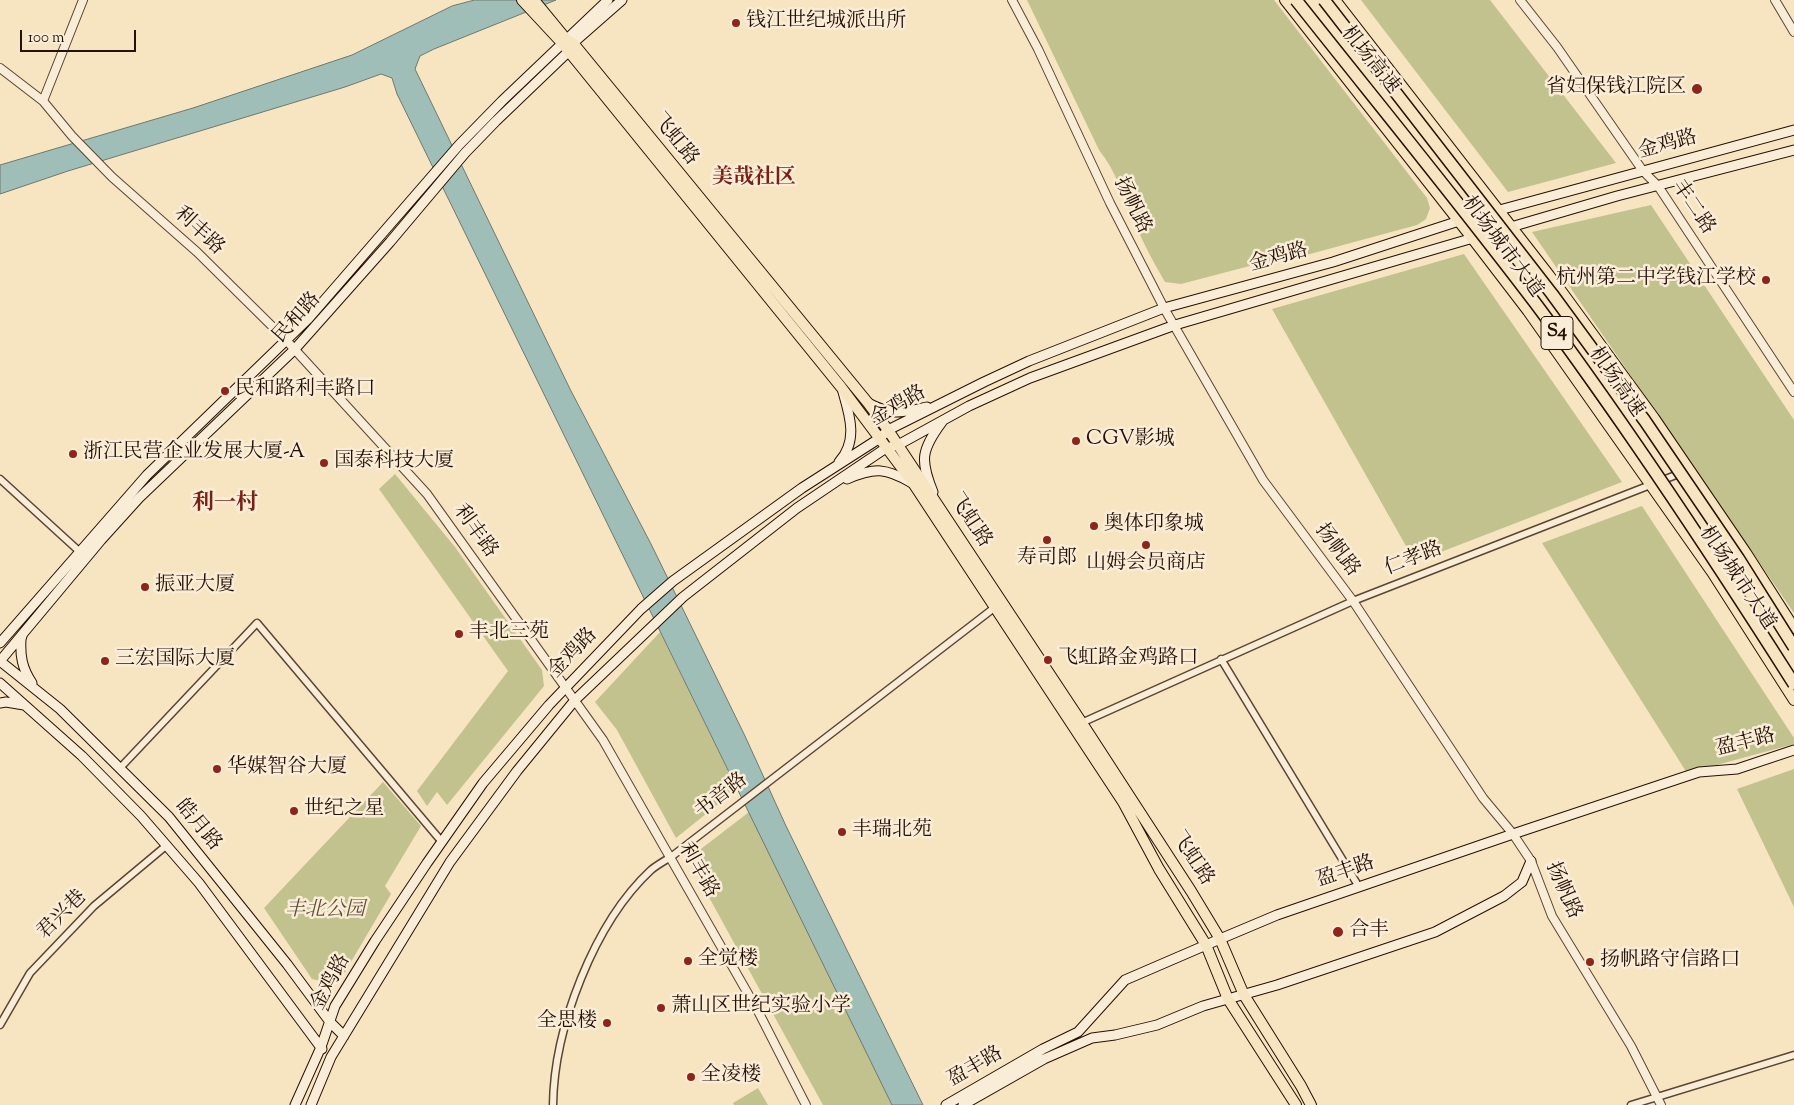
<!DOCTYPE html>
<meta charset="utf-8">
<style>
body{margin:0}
#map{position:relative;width:1794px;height:1105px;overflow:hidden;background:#f7e4c1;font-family:"Sorts Mill Goudy",serif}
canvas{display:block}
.scale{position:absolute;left:20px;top:30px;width:116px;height:22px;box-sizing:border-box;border:2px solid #251004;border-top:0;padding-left:6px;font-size:15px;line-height:18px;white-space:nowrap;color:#251004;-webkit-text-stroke:4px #faedd7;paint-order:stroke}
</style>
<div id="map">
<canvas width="1794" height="1105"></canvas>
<div class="scale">100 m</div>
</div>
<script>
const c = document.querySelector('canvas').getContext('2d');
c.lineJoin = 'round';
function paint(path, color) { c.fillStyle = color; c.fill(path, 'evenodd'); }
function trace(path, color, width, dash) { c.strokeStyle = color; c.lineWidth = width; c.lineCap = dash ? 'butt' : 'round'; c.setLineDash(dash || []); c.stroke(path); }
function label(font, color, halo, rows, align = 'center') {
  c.font = font + ' "Sorts Mill Goudy","Noto Serif SC",serif'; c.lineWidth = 5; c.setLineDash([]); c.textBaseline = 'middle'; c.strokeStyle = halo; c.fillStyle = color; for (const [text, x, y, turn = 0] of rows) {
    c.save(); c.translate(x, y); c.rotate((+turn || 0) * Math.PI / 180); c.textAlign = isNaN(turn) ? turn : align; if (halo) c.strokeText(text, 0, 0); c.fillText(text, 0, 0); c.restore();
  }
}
paint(new Path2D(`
 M1027,0H1274L1427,198L1430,208L1426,219L1417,225L1299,257L1265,262L1181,284L1165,282C1154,263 1143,243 1135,223C1123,197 1117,172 1099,150Z
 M1361,0H1490L1616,163L1508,192Z
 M1651,205L1794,420V613L1532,232Z
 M1464,254L1622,482L1415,562L1272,309Z
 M395,474L455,547L542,670L544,686L447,805L437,792L427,806L417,791L508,671L379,489Z
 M1642,506L1794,738V744L1687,773L1542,543Z
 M660,632L737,789L676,838L617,730L595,702Z
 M1794,769V907L1737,789Z
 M383,782L421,826L385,886L391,894L345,972L329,983L312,979L264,908Z
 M749,812L892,1105H823L688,859Z
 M758,1088L768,1105H734L733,1103Z`), '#c2c28f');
const water = new Path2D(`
 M475,0H556L434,49L420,56L415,69L570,389L651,544L745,736L786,826L923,1105H892L397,94L392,78L381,74L345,87L68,171L0,194V165L193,108L352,55L452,6Z`);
paint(water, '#9ebeb7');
trace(water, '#6e786f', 1);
const minor = new Path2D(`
 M0,479L80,552
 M1221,659L1359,887
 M1079,724L1353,601L1681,473
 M120,768L257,623L442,842
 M0,1025L30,973L94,906L167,845
 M553,1105C554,1028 594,923 651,870C657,865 664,861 671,857L994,608
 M1631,1105L1794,1055`);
const tertiary = new Path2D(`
 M1012,0L1038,49L1110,203L1164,308L1263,480L1353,601L1483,798L1513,834L1531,861L1552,916L1631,1046L1661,1105
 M1520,0L1557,47L1643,171L1658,186L1794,392
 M1775,0L1794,32
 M0,68L43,101L72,136L112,177L197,252L286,340L427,494L603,740L759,1013L806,1105
 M43,101L83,0`);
const secondary = new Path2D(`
 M868,403C893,416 900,413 927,407
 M839,462C858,441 850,416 843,392
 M847,479C875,467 886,468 912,483
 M933,492C920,460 921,450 942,422
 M22,636L21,639C20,656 22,668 32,683
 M0,643L147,475L308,319L459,145L502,101L608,0
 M0,661L101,540L139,498L294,350L390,242L465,153L496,121L568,52L573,43L622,0
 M0,661L60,709L169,817L287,964L330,1022L344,1036
 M0,683L82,756L141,816L199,883L322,1049
 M0,703L6,702L24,705
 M295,1105L321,1047L335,1006L375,941L427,863L483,783L549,705L641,609L673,581L802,488L880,438L888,430L984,382L1029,361L1164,308L1333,262L1459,221L1794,130
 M311,1105L331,1057L450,862L517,771L575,700L683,597L797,508L886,448L898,445L969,406L1030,378L1175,325L1617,196L1794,150
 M946,1105L1043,1049L1078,1032L1125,980L1220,939L1277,915L1513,834L1699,772L1737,769L1794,750
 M963,1105L1044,1059L1092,1038L1115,1035L1157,1025L1203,1006L1277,985L1435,932L1504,896L1522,882L1531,861`);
const primary = new Path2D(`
 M522,0L562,43L841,387L913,483L1123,802L1159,869L1206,945L1228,999L1296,1105
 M534,0L566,39L573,43L868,403L888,430L1082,723L1191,891L1220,939L1244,995L1301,1086L1311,1105
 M1285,0L1472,238L1528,311L1712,572L1794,700
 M1335,0L1559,288L1654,418L1746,553L1794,628`);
trace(minor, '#5a4533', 9);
trace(tertiary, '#5a4533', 10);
trace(secondary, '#251004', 11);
trace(primary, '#251004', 12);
trace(minor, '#faedd7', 6);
trace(tertiary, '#faedd7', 8);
trace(secondary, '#faedd7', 9);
trace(primary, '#f7e4c1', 10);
const motorwayBridge = new Path2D(`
 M1296,0C1376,101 1458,201 1536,304C1627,426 1712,555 1794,684
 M1324,0L1552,294L1645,421L1738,558L1794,647`);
trace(motorwayBridge, '#251004', 14, []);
trace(motorwayBridge, '#f7e4c1', 11);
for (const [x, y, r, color] of [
 [736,23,5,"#8f2418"],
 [1697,89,6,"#8f2418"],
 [1766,280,5,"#8f2418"],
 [225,391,5,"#8f2418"],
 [1076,441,5,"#8f2418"],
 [73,454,5,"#8f2418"],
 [324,463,5,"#8f2418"],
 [1094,526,5,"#8f2418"],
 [1047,540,5,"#8f2418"],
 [1146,545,5,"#8f2418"],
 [145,587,5,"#8f2418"],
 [459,634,5,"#8f2418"],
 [1048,660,5,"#8f2418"],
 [105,661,5,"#8f2418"],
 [217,769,5,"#8f2418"],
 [294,811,5,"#8f2418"],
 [842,832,5,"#8f2418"],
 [1338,932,6,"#8f2418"],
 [688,961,5,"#8f2418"],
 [1590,962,5,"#8f2418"],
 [661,1008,5,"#8f2418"],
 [607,1023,5,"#8f2418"],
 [691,1077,5,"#8f2418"]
]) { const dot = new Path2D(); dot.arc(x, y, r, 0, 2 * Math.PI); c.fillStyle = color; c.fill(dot); trace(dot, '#faedd7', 2); }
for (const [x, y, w] of [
 [1557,333,32]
]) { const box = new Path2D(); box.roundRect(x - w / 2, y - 16.5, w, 33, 4); c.fillStyle = '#faedd7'; c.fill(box); trace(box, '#251004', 1); }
label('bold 19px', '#251004', null, [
 ["S4",1557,333]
]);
label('20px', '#251004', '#faedd7', [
 ["钱江世纪城派出所",746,23],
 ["省妇保钱江院区",1686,89,"right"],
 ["杭州第二中学钱江学校",1756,280,"right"],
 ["民和路利丰路口",235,391],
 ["CGV影城",1086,441],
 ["浙江民营企业发展大厦-A",83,454],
 ["国泰科技大厦",334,463],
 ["奥体印象城",1104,526],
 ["寿司郎",1047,560,"center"],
 ["山姆会员商店",1146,565,"center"],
 ["振亚大厦",155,587],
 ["丰北三苑",469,634],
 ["飞虹路金鸡路口",1058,660],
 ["三宏国际大厦",115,661],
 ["华媒智谷大厦",227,769],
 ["世纪之星",304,811],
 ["丰瑞北苑",852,832],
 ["合丰",1349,932],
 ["全觉楼",698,961],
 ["扬帆路守信路口",1600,962],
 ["萧山区世纪实验小学",671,1008],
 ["全思楼",597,1023,"right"],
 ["全凌楼",701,1077]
], 'left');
label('20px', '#251004', '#faedd7', [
 ["机场高速",1369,61,51],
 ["飞虹路",674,140,51],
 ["金鸡路",1668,146,-15],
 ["扬帆路",1131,206,64],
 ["丰二路",1692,208,56],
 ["利丰路",198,232,43],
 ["机场城市大道",1501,248,53],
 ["金鸡路",1279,259,-15],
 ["民和路",298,319,-48],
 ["机场高速",1615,383,55],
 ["金鸡路",899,407,-30],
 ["飞虹路",969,521,57],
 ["利丰路",474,532,54],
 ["扬帆路",1336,551,53],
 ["仁孝路",1414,560,-21],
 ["机场城市大道",1736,579,56],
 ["金鸡路",574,654,-46],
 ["盈丰路",1746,744,-14],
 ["书音路",722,797,-38],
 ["皓月路",197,826,50],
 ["飞虹路",1191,859,57],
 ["利丰路",697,871,60],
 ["盈丰路",1346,873,-19],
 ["扬帆路",1562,891,66],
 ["君兴巷",63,916,-45],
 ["金鸡路",332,983,-62],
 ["盈丰路",976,1068,-30]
]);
label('italic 20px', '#5c4e35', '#faedd7', [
 ["丰北公园",325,912]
]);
label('bold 21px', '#7a1f14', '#faedd7', [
 ["美哉社区",754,179]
]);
label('bold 22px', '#7a1f14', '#faedd7', [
 ["利一村",225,505]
]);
</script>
